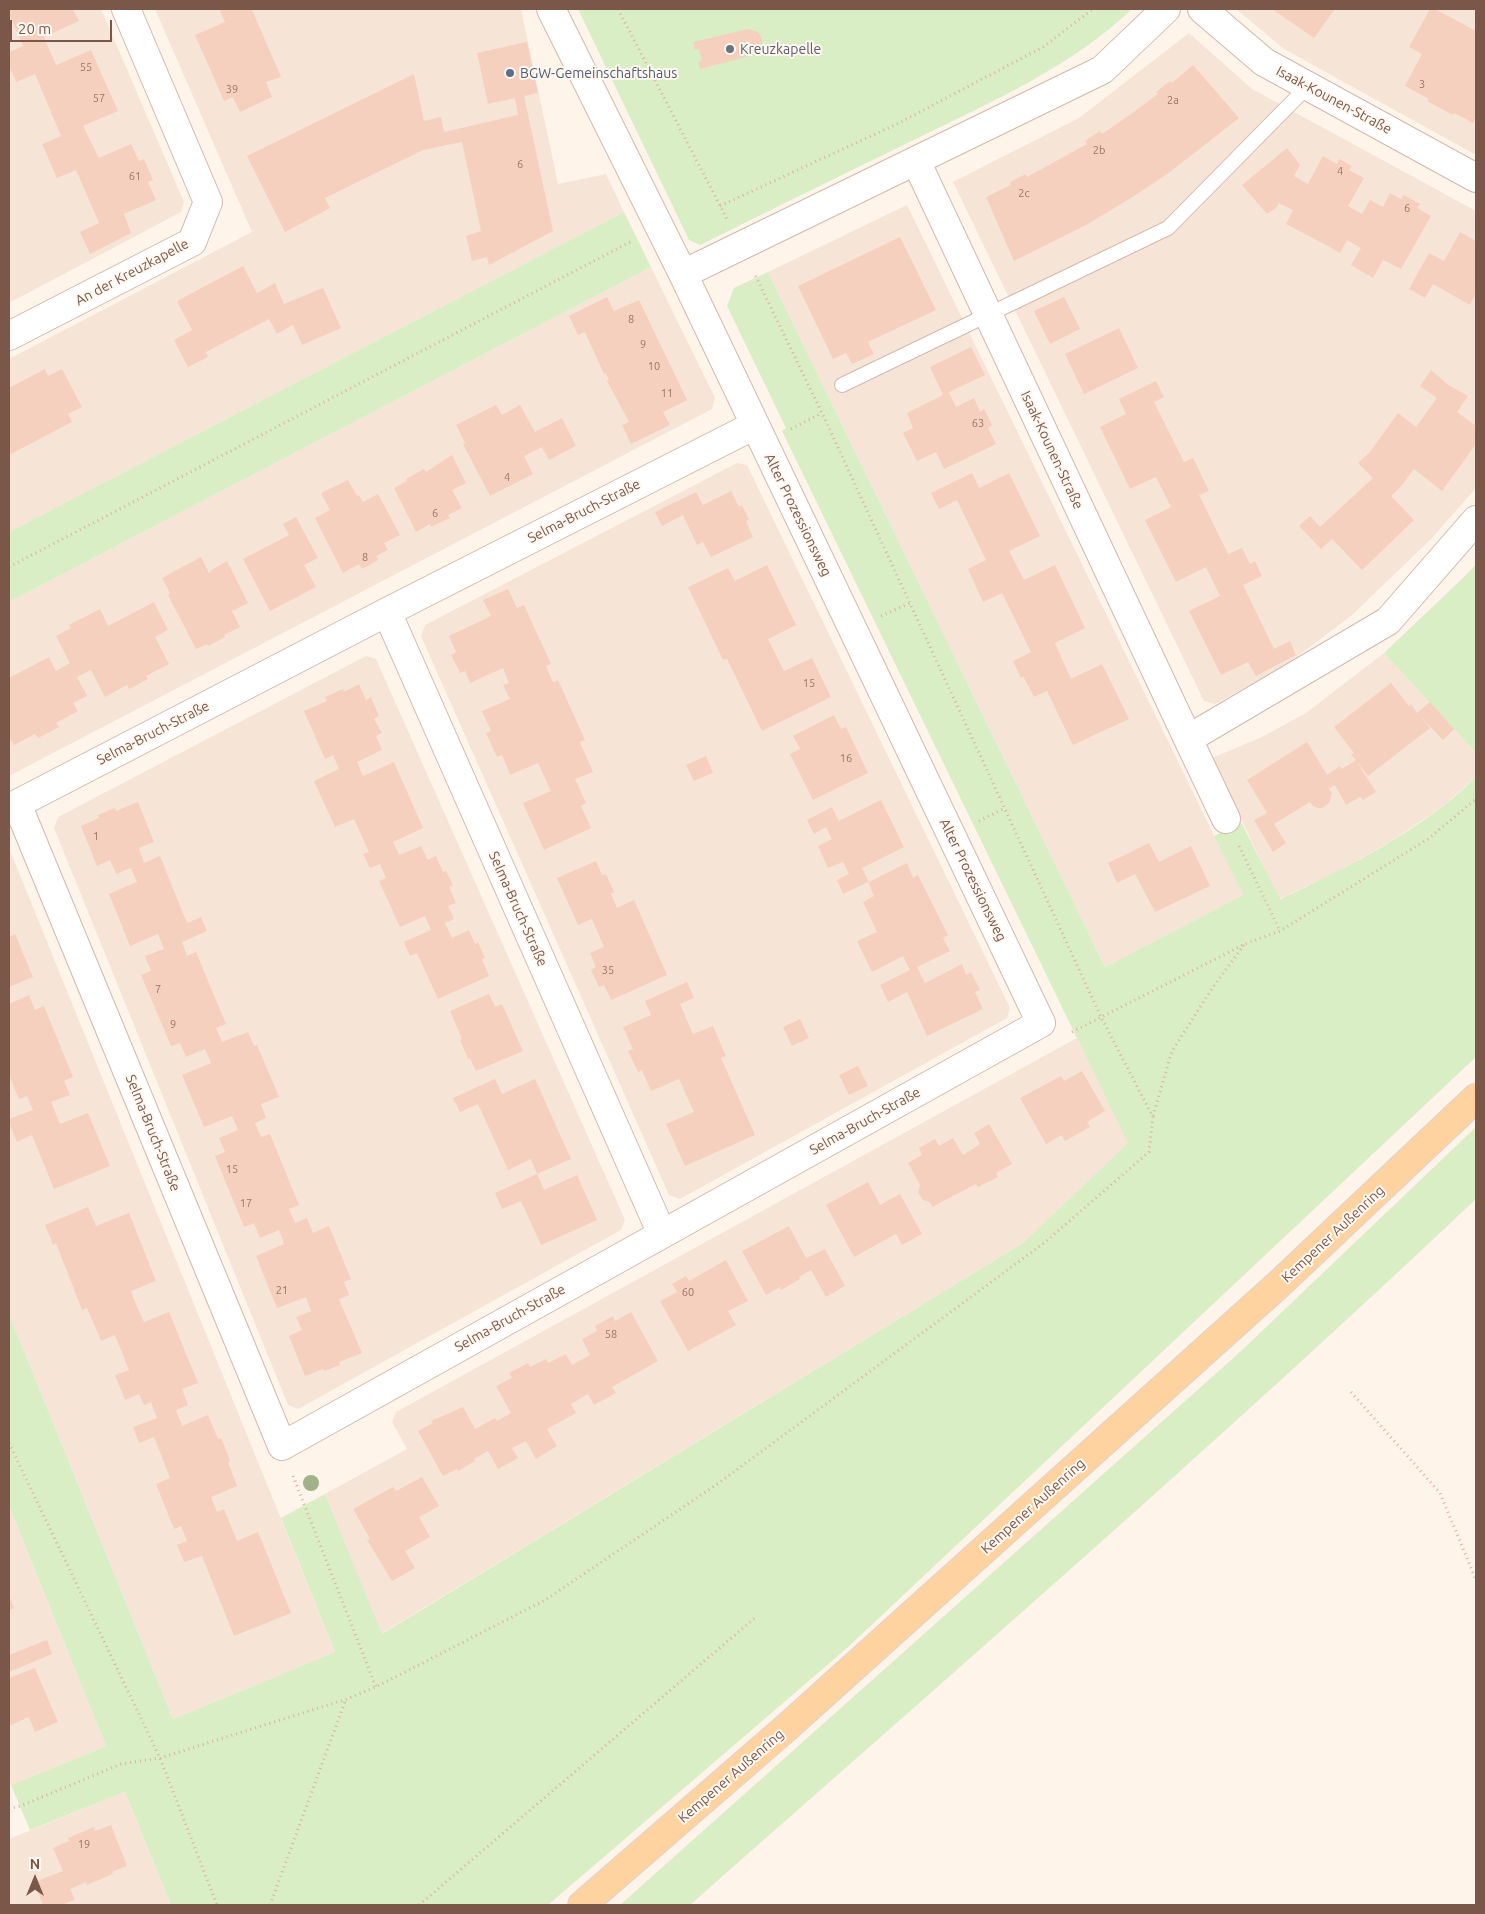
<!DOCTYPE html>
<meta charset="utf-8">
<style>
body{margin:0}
#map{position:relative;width:1485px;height:1914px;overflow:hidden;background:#fef4e9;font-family:Ubuntu,sans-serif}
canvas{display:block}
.frame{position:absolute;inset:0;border:10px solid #7b5749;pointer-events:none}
.north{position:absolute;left:10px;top:1854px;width:50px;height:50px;-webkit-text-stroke:4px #fff8f1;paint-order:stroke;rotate:0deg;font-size:14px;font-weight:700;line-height:20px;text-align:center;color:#7b5749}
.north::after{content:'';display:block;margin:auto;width:18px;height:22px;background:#7b5749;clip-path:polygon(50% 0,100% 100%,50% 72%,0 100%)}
.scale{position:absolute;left:10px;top:20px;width:102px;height:22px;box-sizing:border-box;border:2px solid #7b5749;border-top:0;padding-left:6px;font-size:15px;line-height:18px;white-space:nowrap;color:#7b5749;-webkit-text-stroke:4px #fff8f1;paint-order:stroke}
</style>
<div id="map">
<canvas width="1485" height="1914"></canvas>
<div class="frame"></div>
<div class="north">N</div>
<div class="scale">20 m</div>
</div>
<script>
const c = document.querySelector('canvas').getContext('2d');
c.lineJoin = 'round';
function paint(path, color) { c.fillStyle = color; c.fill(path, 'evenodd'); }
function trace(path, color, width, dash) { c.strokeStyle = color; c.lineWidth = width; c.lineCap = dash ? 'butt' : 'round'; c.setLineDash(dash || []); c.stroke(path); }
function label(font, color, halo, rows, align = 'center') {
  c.font = font + ' Ubuntu,sans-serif'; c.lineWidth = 4; c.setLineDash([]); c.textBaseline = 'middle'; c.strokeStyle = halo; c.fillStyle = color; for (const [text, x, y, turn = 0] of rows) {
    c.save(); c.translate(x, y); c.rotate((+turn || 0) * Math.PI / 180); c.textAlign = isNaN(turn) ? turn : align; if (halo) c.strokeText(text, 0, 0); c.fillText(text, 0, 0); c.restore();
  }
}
paint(new Path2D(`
 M9,9H101L184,202L181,212L9,303Z
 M155,9H521L558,184L606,174L624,212L9,532V359L252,232Z
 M1236,9H1476V155L1284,49Z
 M1189,33L1252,89L1476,211V488L1431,539L1352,615L1286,665L1215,704L1204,701L953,182L1079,118Z
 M907,205L1243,895L1105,967L768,272Z
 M651,267L715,398L712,409L9,776V602Z
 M737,463L747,465L1010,1008L1007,1018L680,1199L669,1195L421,636L425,625Z
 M1384,653L1476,753V777L1442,807L1390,842L1333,874L1279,899L1212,758L1262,737L1306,713Z
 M366,656L376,659L625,1220L621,1230L298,1409L288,1405L54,828L58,817Z
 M9,848L335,1652L173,1719L9,1314Z
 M1077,1038L1129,1143L1023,1243L381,1634L325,1494L407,1449L392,1422L396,1412Z
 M9,1506L106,1746L11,1785L9,1779Z
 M125,1792L171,1905H9V1839Z`), '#f6e5d6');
paint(new Path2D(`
 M578,9H1132C1071,67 993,101 918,138C845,173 773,209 700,245L689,240Z
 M624,212L651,267L9,602V532Z
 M768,272L1105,967L1243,895L1214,836L1241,822L1280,899C1336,873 1392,845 1442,807C1454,798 1465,787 1476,777V1057L847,1648L548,1905H171L125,1792L30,1830L11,1785L106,1746L9,1506V1314L173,1719L335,1652L281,1518L325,1494L382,1634L1023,1243L1128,1143L782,431L786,428L727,306L734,288Z
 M1476,564V753L1384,653L1464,577Z
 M1476,1127V1199C1220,1441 954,1672 690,1905H620L1240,1352Z`), '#d9eec5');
paint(new Path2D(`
 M9,9H73L79,21L44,37L56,65L91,50L118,111L83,126L99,158L131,144L139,161L144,159L153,180L148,182L156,200L124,214L131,233L90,254L80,232L99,223L76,170L57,178L42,144L61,136L35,74L16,82L9,66V52L23,46L9,14Z
 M219,9H256L252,10L281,77L266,82L272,97L240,112L233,97L224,101L195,35L225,22Z
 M1272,9H1335L1314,38Z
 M1430,9H1435L1476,31V118L1473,123L1454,113L1453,115L1427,101L1429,99L1405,86L1422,54L1409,47Z
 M748,29L758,32L762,39V48L757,54L700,69L698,62L702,61L699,49L695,50L693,42Z
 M527,42L538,93L524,96L553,231L489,265L487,257L472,261L466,236L481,231L462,142L423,150L325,198L330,208L285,232L247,156L414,74L424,121L441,117L444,132L518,115L515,98L488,104L477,53Z
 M1193,65L1239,118L1170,172L1131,198L1086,225L1014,261L986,197L1011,185L1010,182L1026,174L1027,177L1087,144L1085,141L1100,131L1102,134L1131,114L1158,94L1156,92L1170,81L1172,83Z
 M1287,148L1300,165L1294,176L1308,184L1323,156L1337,164L1339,159L1352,166L1349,170L1364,178L1348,206L1362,214L1370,200L1383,207L1390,193L1401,199L1404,195L1420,204L1417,208L1431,216L1401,269L1383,260L1373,278L1351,265L1361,248L1347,240L1340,253L1328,246L1286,224L1293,210L1279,203L1276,208L1267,214L1242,185Z
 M1460,232L1476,241V293L1470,305L1433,284L1425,298L1409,289L1429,253L1444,261Z
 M900,237L936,310L868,342L874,354L852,364L846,353L833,359L798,286Z
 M243,266L257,293L275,283L284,304L323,288L341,328L302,345L293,325L277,334L269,319L206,352L208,357L188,367L174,340L192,330L177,301Z
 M607,297L614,311L639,300L687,400L663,412L670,425L631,444L622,425L629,422L607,381L609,380L607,376L606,373L604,374L585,332L578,335L569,316Z
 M1064,297L1080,329L1050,344L1034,311Z
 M1119,328L1138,368L1084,394L1065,354Z
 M971,347L985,375L949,392L956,407L974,398L980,412L984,409L992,425L988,428L996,444L944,469L936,452L917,461L903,433L913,428L907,413L943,395L930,367Z
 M45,369L48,376L62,369L82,407L68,414L72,422L9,455V388Z
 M1431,370L1447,384L1468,396L1457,412L1476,426V444L1442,491L1414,469L1402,485L1391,496L1414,520L1362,570L1332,539L1321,549L1299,526L1310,516L1320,527L1373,478L1358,463L1370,452L1398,413L1416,427L1437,398L1420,386Z
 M1156,381L1164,397L1154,402L1184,462L1193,458L1209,491L1199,495L1228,554L1242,548L1250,564L1255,561L1262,576L1243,585L1274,649L1290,641L1296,655L1256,676L1248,662L1221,675L1189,611L1220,596L1206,567L1176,582L1145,520L1171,507L1156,477L1130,489L1100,427L1126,414L1119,399Z
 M496,405L502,415L520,405L535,432L562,418L576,446L549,460L542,447L524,456L533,474L490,496L463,444L465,443L456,425Z
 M452,455L466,483L452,490L462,508L448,515L450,518L431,527L430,524L416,532L394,488L407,481L406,479L424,469L426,472Z
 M972,473L979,488L1009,473L1040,536L1009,551L1024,580L1055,565L1085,628L1055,643L1071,679L1102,664L1129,719L1073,745L1047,691L1034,697L1023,676L1021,678L1013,661L1031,652L1002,593L983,602L968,569L986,560L957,500L939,509L931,493Z
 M348,480L357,496L359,495L363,502L378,494L400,535L384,543L388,550L376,556L378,560L362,569L359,564L343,573L315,518L330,510L321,493Z
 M731,491L739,507L742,505L749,520L746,521L753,537L711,557L703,542L697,545L683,515L662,526L655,512L696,492L703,505Z
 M296,517L318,558L304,565L316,587L270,611L243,559L289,535L283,524Z
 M201,557L209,573L211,572L210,571L227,561L248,603L232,611L240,627L224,635L225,637L208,646L207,644L196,649L168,595L170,593L162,578Z
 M767,565L796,625L768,639L784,671L812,658L831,697L762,731L727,659L723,660L688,587L728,568L735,581Z
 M508,589L517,608L524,605L551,664L546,666L553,682L558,680L585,740L580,742L593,772L575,779L586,803L581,806L591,828L544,850L523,803L551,791L538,763L510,775L502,755L497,757L486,733L491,731L482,711L510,699L503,685L509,683L503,668L470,683L465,671L460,673L451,655L456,652L449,636L491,616L483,600Z
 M154,602L168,630L155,637L169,664L146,676L148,679L129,689L127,685L105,697L91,670L77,677L87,696L73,703L78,711L56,723L59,727L48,733L38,738L35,734L14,745L9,737V678L49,657L56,671L70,663L56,636L71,628L69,625L100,609L108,626Z
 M1391,683L1409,706L1411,704L1417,713L1430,702L1454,729L1443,740L1420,716L1430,728L1368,776L1357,762L1376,792L1363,800L1360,797L1346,805L1335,785L1329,789L1332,793L1329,803L1322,808H1318L1313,806L1310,802L1274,824L1286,843L1273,852L1254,820L1267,813L1247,780L1307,742L1327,775L1340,766L1342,769L1356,760L1351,755L1354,753L1334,727Z
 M359,684L366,700L371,697L379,716L374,719L382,733L376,736L382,750L357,762L363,776L394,762L423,828L393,842L399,855L421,846L428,860L436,856L443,872L446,871L453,885L449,887L456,903L448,906L454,919L445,923L452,938L469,930L475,944L478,942L485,958L482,959L489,976L438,999L417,953L410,956L404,942L431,930L425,916L400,927L379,881L386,878L380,864L370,868L363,854L369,852L354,819L335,827L314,781L339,769L333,755L325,759L304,711L327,701L325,697L343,689L344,692Z
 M834,715L841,729L846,727L868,773L813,800L790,754L800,749L793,736Z
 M706,756L713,773L694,781L686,765Z
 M881,800L904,847L862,868L869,882L907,863L913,878L918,875L948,935L943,938L950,951L917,967L925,983L962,964L966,975L971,972L980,990L975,992L983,1009L927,1036L907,992L888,1002L880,985L910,970L903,956L872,972L857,941L877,932L863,902L874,896L868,882L843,894L837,880L849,874L843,862L828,868L818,846L832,839L826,827L814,834L807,820L832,807L839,821Z
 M138,802L154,842L139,848L144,863L160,856L187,923L201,917L207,931L182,942L187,956L196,952L226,1024L216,1028L222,1042L248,1032L254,1046L257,1045L279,1097L261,1104L266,1118L255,1123L261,1137L270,1134L299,1205L289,1209L295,1223L307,1218L313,1233L329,1226L351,1279L344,1282L349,1295L339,1299L362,1353L339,1362L340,1365L324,1371L323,1369L305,1376L289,1336L302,1330L296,1317L311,1311L306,1297L277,1308L256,1256L284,1244L279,1230L260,1238L254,1223L244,1227L215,1156L225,1152L219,1138L238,1130L232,1116L204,1127L182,1075L211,1063L205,1049L186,1057L180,1043L171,1046L141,975L151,971L145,956L164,949L158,934L130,946L109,894L137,882L131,868L116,874L110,860L97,866L81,826L99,818L98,815L115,808L116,811Z
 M1149,843L1159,862L1191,846L1210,886L1155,912L1135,874L1117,883L1108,863Z
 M596,861L602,875L606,874L614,892L611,894L617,908L634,900L667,975L611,1000L604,985L599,987L591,970L596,967L590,953L604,947L592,919L578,925L557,878Z
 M15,934L33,977L9,987V937Z
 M687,982L694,998L680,1004L693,1034L713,1026L726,1056L721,1058L755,1135L685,1166L666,1124L694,1112L679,1079L651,1091L642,1070L638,1072L628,1051L633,1049L623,1027L651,1015L645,1001Z
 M489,994L495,1007L502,1004L523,1051L476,1071L470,1058L468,1059L460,1040L462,1039L450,1011Z
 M29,995L35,1010L44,1006L73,1077L64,1081L70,1095L51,1102L60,1124L88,1113L110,1166L54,1189L32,1135L17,1142L9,1123V1119L33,1110L27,1096L19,1099L9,1075V1004Z
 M800,1019L809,1038L792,1046L783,1027Z
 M858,1066L868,1086L849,1095L839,1075Z
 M1082,1071L1105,1111L1087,1122L1090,1127L1065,1141L1062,1135L1046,1144L1020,1098L1061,1076L1064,1081Z
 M495,1079L502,1094L535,1079L571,1159L537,1174L531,1159L508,1170L478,1104L460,1112L453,1098Z
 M989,1124L1012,1164L996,1173L998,1177L978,1187L976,1184L932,1207L930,1202L923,1200L918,1192L920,1185L908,1163L922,1155L919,1148L935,1139L939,1146L953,1138L963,1155L980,1144L974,1133Z
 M537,1174L544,1190L577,1175L597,1220L541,1245L521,1201L502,1209L495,1193Z
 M868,1182L880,1205L900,1194L922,1234L902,1245L896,1234L854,1257L826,1205Z
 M88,1207L96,1226L129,1213L156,1281L131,1291L137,1307L144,1322L169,1312L198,1383L182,1389L188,1405L176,1410L182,1426L208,1415L218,1439L221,1438L226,1450L230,1461L228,1462L237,1486L211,1497L217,1512L224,1509L237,1541L258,1532L291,1613L234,1636L202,1556L184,1562L177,1545L187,1541L181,1526L174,1529L156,1484L170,1478L154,1437L139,1443L133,1427L157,1418L151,1402L144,1405L139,1394L125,1400L115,1375L129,1370L115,1335L101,1341L87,1308L82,1310L56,1243L53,1245L45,1225Z
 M789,1226L806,1258L825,1249L845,1286L826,1297L811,1270L799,1277L800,1279L781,1290L780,1287L766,1295L742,1251Z
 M726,1260L748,1301L728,1311L736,1325L688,1351L660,1301L677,1292L672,1284L686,1276L689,1281Z
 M631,1312L658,1361L612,1387L616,1393L594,1405L588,1394L571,1404L576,1413L547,1429L557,1446L536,1459L526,1441L512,1448L518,1458L498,1469L488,1451L474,1459L475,1461L458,1471L457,1469L443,1476L418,1431L433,1423L431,1421L463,1407L475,1429L495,1418L497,1421L511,1413L496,1386L512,1378L509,1373L528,1363L530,1367L546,1359L548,1363L566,1354L572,1365L590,1355L582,1339L597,1331L595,1326L613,1316L615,1321Z
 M422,1477L439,1506L419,1517L430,1537L405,1551L415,1568L392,1581L367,1540L370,1539L353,1509L393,1487L396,1491Z
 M9,1595L14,1608L9,1610Z
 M47,1640L52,1654L9,1672V1655Z
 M35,1668L58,1722L35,1732L29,1717L9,1726V1678Z
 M111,1825L127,1866L112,1872L113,1874L87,1885L86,1882L70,1889L75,1900L61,1905H43L34,1882L63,1871L53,1848L69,1841L68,1838L94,1827L95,1831Z`), '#f6d0be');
const service = new Path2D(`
 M842,385L1168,228L1308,86`);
const minor = new Path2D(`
 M551,9L683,274L1041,1023L282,1446L17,804L387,612L755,425
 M1202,9L1264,62L1476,178
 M916,161L1188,739L1388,621L1476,520
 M683,274L1102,70L1166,9
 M9,336L192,242L208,202L126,9
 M387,612L662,1234
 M1188,739L1226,819`);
const primary = new Path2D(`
 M582,1905L786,1728L1279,1284L1476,1098`);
trace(service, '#d2baad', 16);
trace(minor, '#d2baad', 30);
trace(primary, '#ddd3d0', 30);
trace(new Path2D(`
 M618,9L727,219
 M720,206L897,124L1043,47L1093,9
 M791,429L822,413
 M9,567L632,241
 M881,616L910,603
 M979,821L1005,808
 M1239,846L1280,931
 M1072,1032L1245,944L1280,931L1428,839L1476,799
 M1153,1116L1172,1051L1213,987L1244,945
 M1351,1392L1440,1493L1476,1580
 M9,1443L160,1758L217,1905
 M293,1476L376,1687
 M9,1809L23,1805L121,1764L160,1758L347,1699L376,1687L545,1600L716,1485L1044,1243L1149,1152L1153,1117L1101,1017L822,413L754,273
 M270,1905L346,1699
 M419,1905L756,1617`), '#dbb2a0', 3, [1, 4]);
trace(service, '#fff', 14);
trace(minor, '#fff', 28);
trace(primary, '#ffd39f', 28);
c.fillStyle = '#a1b18a';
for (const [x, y] of [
 [311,1483]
]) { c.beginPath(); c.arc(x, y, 8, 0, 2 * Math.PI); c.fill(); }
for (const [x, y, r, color] of [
 [730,49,5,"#6b7280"],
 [510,73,5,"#5c6f8a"]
]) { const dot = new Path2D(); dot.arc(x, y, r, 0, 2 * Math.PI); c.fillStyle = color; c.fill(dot); trace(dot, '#fff8f1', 2); }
label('11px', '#9a7566', null, [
 ["55",86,67],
 ["3",1422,84],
 ["39",232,89],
 ["57",99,98],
 ["2a",1173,100],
 ["2b",1099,150],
 ["6",520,164],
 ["4",1340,171],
 ["61",135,176],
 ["2c",1024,193],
 ["6",1407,208],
 ["8",631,319],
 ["9",643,344],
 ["10",654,366],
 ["11",667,393],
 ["63",978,423],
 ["4",507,477],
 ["6",435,513],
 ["8",365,557],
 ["15",809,683],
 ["16",846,758],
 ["1",96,836],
 ["35",608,970],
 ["7",158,989],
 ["9",173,1024],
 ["15",232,1169],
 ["17",246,1203],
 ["21",282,1290],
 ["60",688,1292],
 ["58",611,1334],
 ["19",84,1844]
]);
label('14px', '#5b616d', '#fff8f1', [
 ["Kreuzkapelle",740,49]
], 'left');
label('14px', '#4e5e75', '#fff8f1', [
 ["BGW-Gemeinschaftshaus",520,73]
], 'left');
label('14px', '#7b5749', '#fff8f1', [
 ["Isaak-Kounen-Straße",1334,100,28],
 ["An der Kreuzkapelle",132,272,-28],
 ["Isaak-Kounen-Straße",1052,450,65],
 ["Selma-Bruch-Straße",584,511,-27],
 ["Alter Prozessionsweg",798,515,64],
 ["Selma-Bruch-Straße",153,733,-27],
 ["Alter Prozessionsweg",973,880,64],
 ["Selma-Bruch-Straße",518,909,66],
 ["Selma-Bruch-Straße",865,1121,-29],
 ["Selma-Bruch-Straße",153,1133,68],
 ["Kempener Außenring",1333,1234,-43],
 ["Selma-Bruch-Straße",510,1318,-29],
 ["Kempener Außenring",1033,1506,-42],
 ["Kempener Außenring",731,1776,-41]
]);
</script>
